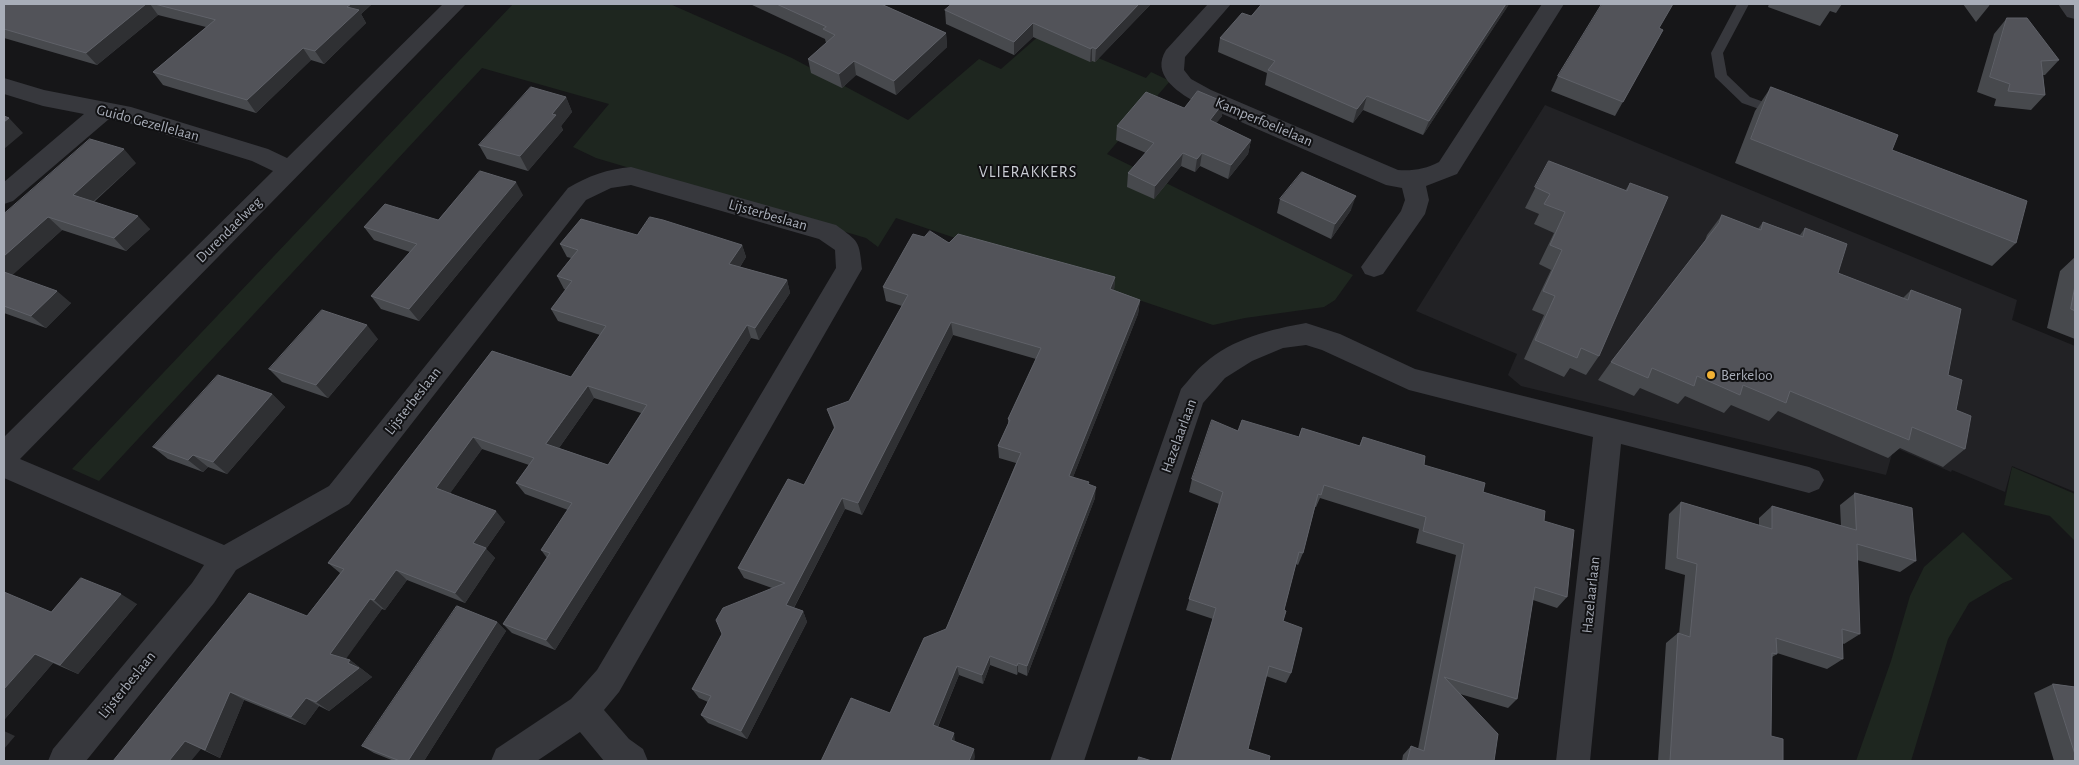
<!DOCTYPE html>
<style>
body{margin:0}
#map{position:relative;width:2079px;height:765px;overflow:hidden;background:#161618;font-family:"Alegreya Sans",sans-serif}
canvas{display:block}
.frame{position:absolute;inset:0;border:5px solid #a8adb8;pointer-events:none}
</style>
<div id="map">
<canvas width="2079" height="765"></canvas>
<div class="frame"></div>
</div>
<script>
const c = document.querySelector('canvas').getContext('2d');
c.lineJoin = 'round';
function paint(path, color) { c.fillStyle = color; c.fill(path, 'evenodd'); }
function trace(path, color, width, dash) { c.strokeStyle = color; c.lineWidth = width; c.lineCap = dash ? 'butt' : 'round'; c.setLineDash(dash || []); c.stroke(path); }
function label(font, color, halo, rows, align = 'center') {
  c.font = font + ' "Alegreya Sans",sans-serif'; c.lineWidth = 4; c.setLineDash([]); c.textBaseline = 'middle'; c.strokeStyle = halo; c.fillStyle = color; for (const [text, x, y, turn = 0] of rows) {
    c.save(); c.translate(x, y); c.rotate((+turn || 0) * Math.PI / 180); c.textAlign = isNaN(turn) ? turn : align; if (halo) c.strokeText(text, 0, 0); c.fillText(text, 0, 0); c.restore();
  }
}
paint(new Path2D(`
 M1545,105L2017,300L2012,320L2075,346V492L2012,466L2005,492L1952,470L1951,472L1894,447L1886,475L1521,386L1508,375L1517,354L1416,311Z`), '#222225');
paint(new Path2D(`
 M513,4H670L792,58L908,120L979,59L1001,69L1041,34L1146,78L1151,72L1170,81L1107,154L1353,275L1335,300L1324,307L1245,318L1213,325L896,218L878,247L866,238L596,158L573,147L609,104L482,68L99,481L72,469Z
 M2012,467L2075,494V541L2050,516L2004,505Z
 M1963,532L2013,579L2003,583L1969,603L1948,639L1911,761H1856L1891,661L1910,596L1924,567Z`), '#1e261f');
paint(new Path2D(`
 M1737,4H1749L1723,53L1727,75L1750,97L1783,109L1785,112L1783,115L1779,116L1742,103L1715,77L1711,53Z`), '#37383d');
paint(new Path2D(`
 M443,4H466L20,459L224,545L329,486L568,188C588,176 608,169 631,167L836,225C859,242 859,240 862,269L619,692L604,710L629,739L643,749L648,761H604L580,732L537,761H491L496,749L571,699L597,670L836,268L835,250L819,239L631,185L611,188L586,200L349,504L236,570L214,603L86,761H48L53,749L192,583L204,565L4,478V437L273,171L252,161L129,123L109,119L13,201L4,204V182L84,114L43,106L4,94V78L44,90L131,107L268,149L287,158Z
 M1208,4H1231L1185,57L1184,70L1191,79L1211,90L1398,170C1413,171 1426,169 1439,162L1542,4H1564L1457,174L1426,186L1429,200L1425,214L1383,274L1374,277L1365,274L1361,267L1401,211L1405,200L1402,188L1386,185L1195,102C1176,91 1151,74 1166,50Z
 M2058,4H2075V19L2067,17Z
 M1306,323L1340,334L1415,369L1809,467L1819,471L1824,480L1819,489L1809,493L1621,444L1590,761H1556L1593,437L1409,390L1322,350L1306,345L1283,348L1252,361L1225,378L1203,403L1084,761H1050L1181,389C1189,380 1196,370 1205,363C1231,339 1272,329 1306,323Z`), '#37383d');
paint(new Path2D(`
 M4,4H372L361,14L366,23L324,64L311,60L256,113L163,85L153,72L206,27L158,15L97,65L4,38Z
 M750,4H881L946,33L947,47L896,95L856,75L842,88L811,73L808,59L826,43L825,39Z
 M952,4H1151L1095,62L1092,61L1090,62L1033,37L1014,55L946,24L945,10Z
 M1262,4H1509L1423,135L1363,110L1353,123L1265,85L1267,73L1218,52L1220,38L1251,16Z
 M1769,4H1842L1836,13L1830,11L1820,26L1768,7Z
 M1963,4H1990L1989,6L1976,22Z
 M2007,18L2059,60L2045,75H2043L2045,95L2031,110L1994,106L1996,99L1977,92L1994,34Z
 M1659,28L1663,30L1615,116L1551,91L1558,76Z
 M1771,87L1892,150L2016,243L1992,266L1735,163L1755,111Z
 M566,97L572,112L561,126L563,130L528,171L487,159L479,145Z
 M1184,108L1222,116L1216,123L1251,140L1248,154L1228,179L1200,166L1195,172L1181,166L1154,199L1127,187L1128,173L1146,153L1116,140L1117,126Z
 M1549,161L1625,191L1630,183L1599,356L1586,375L1570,368L1564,377L1524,359L1544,315L1532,310L1551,270L1539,264L1554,233L1534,224L1539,214L1525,208Z
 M136,163L94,202L150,229L126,251L62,230L12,275L71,303L46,328L4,313V214Z
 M523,195L419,321L381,309L371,296L410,252L374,240L364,227L438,220Z
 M1280,199L1351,210L1331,239L1277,213Z
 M1722,215L1758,229L1763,222L1800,235L1805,228L1838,273L1903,298L1911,290L1948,375L1965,449L1943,467L1900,448L1888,458L1778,411L1769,421L1731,405L1724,413L1685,396L1678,404L1640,388L1634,396L1598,380L1611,362L1705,241L1707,235Z
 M637,235L742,245L746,257L740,267L787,280L790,293L759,340L751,338L555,650L512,633L503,624L547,558L541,550L568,510L525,494L516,483L529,465L482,449L450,493L505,522L486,549L495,558L465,603L407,580L385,610L382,609L345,659L350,660L372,677L329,711L319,706L305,725L244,700L220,758L201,749L113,761L307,616L340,573L328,563L492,351L571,377L600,335L558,321L551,309L566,290L564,289L557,276L571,258L567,257L560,244ZM594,398L641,413L608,465L559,448Z
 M924,237L1115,277L1114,290L1140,300L1138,314L1073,477L1089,484L1095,498L1027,676L1018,672L1017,675L990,665L983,684L959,675L938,727L975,757L890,713L946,629L1016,463L999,458L998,446L1008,424V419L1036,359L953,335L862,515L845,509L794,608L803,611L807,622L747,739L708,723L701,715L708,702L699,698L692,689L772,588L744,578L738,568L804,485L834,428L827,409L849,401L902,306L886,301L883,287Z
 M2075,257V339L2047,328L2060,271Z
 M378,339L328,398L282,382L269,369Z
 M272,394L285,407L227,474L208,467L203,472L168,459L153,447Z
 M1302,428L1359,446L1363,437L1483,492L1544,521L1567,597L1557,608L1533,600L1517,699L1508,708L1460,694L1494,761H1402L1403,755L1411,746L1418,749L1456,555L1416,543L1419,529L1320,498L1316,507H1315L1303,553L1298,565L1296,564L1284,610L1283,621L1291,673L1286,683L1266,676L1171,761L1213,619L1186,610L1219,504L1189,492L1192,479L1299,437Z
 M1855,493L1916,561L1900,572L1857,560L1860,634L1844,644L1842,643L1843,659L1827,669L1777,653V654L1772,657L1771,736L1783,761H1658L1666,643L1678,633L1679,634L1685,575L1665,569L1669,514L1681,502L1759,525V518L1772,506L1841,526L1840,505Z
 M137,604L78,674L53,663L4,720L51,612Z
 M497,622L506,631L424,761H394L374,753L362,746Z
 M2053,684L2075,687V761H2054L2034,693Z`), '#47494d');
paint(new Path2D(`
 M146,4H150L158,15L97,65L86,53Z
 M351,4H372L361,14L366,23L324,64L315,51L347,7Z
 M1139,4H1151L1095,62L1096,49Z
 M1506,4H1509L1508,6L1423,135L1429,121Z
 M1033,23V37L1014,55V42Z
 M946,33L947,47L896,95L894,81Z
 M1092,47V61L1090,62L1091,49Z
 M303,48L311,60L256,113L247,100Z
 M854,61L856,75L842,88L839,74Z
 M1367,96L1363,110L1353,123L1357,109Z
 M566,97L572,112L561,126L563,130L528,171L520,156L552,114Z
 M1224,102L1222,116L1208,134L1210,120Z
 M9,118L23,133L4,149V122Z
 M1251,140L1248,154L1228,179L1231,165Z
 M124,149L136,163L86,208L73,195Z
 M1183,153L1181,166L1154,199L1155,186Z
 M1202,153L1200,166L1195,172L1197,159Z
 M516,182L523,195L419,321L409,309Z
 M1356,196L1351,210L1331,239L1335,224Z
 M138,216L150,229L126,251L114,238Z
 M48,217L62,230L6,281L4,279V256Z
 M742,245L746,257L734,276L729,264Z
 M1115,277L1114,291L1110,289Z
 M787,280L790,293L759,340L755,328Z
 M57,291L71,303L46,328L31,316Z
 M1140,300L1138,314L1069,487V476Z
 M951,322L953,335L862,515L858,503Z
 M367,325L378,339L328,398L316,385Z
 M747,325L751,338L555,650L546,640Z
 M588,386L594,398L554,455L546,444Z
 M272,394L285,407L227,474L213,462Z
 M473,437L482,449L446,499L436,488Z
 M193,455L208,467L203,472L188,460Z
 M1096,487L1095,498L1027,676V666Z
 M842,498L845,509L790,615L786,605Z
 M496,511L505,522L486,549L495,558L465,603L455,593L473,543Z
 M396,570L407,580L385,610L374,600Z
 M121,594L137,604L78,674L60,665Z
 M370,599L382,609L343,663L330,654Z
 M803,611L807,622L747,739L741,731Z
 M497,622L506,631L424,761H408Z
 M35,654L53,663L4,720V689Z
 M990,656V665L983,684L982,675Z
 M350,660L372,677L329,711L316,702Z
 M1018,663V672L1017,675V666Z
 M957,666L959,675L935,733L933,725Z
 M230,692L244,700L220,758L205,750Z
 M306,698L319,706L305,725L291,717Z
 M4,731L15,736L4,749Z
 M954,733L955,741L951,740Z
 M185,741L201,749L191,761H169Z
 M974,749L975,757L974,761H969Z`), '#2f3033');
const building = new Path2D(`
 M4,4H146L86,53L4,29Z
 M155,4H351L347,7L359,10L315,51L303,48L247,100L153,72L215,20Z
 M777,4H881L946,33L894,81L854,61L839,74L808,59L835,35L823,29L826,27Z
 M952,4H1139L1096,49L1092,47L1091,49L1033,23L1014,42L945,10Z
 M1262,4H1506L1429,121L1367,96L1357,109L1268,70L1275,61L1220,38L1242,13L1251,16Z
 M1602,4H1673L1659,28L1663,30L1623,102L1558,76Z
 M2007,18H2027L2059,60L2041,61L2045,95L2008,91L2010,84L1990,77Z
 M531,87L566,97L552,114L556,115L520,156L479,145Z
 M1771,87L1898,135L1892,150L2027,201L2016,243L1751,139Z
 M1198,91L1224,102L1210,120L1251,140L1231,165L1202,153L1197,159L1183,153L1155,186L1128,173L1154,143L1117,126L1146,92L1184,108Z
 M4,116L9,118L4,122Z
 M90,139L124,149L73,195L138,216L114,238L48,217L4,256V214Z
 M1549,161L1627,191L1630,183L1668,197L1599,356L1581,348L1577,358L1535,340L1555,296L1543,291L1562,250L1550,245L1565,212L1544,204L1550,194L1535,187Z
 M480,171L516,182L409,309L371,296L417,244L364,227L385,204L438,220Z
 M1302,172L1356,196L1335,224L1280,199Z
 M1722,215L1761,230L1763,222L1803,237L1805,228L1847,244L1838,273L1908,300L1911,290L1961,309L1948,375L1962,380L1956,410L1971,416L1965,449L1912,427L1909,440L1790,391L1786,403L1743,385L1740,395L1697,376L1694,386L1652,368L1648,378L1611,362L1719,223Z
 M650,217L663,220L742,245L729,264L787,280L755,328L747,325L546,640L503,624L550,553L541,550L572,503L516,483L534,458L473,437L436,488L496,511L473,543L486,548L455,593L396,570L374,600L370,599L330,654L350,660L348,663L359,668L316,702L306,698L291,717L230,692L205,750L185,741L169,761H113L249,593L307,616L344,569L328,563L492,351L571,377L606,326L551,309L572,281L557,276L578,250L560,244L581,219L637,235ZM588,386L647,405L608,465L546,444Z
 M930,231L949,243L958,234L1115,277L1110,289L1140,300L1069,476L1089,482L1088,484L1096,487L1027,666L1018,663L1017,666L990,656L982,675L957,666L933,725L954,733L951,740L974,749L969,761H821L851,698L890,713L924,638L946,629L1021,453L998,446L1010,420L1008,419L1041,348L951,322L858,503L842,498L786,605L803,611L741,731L701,715L711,696L692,689L722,634L716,620L723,608L785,583L738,568L788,479L804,485L835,427L827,409L849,401L908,295L883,287L913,234L924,237Z
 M4,272L57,291L31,316L4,306Z
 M2075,286V311L2071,309Z
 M322,310L367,325L316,385L269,369Z
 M218,375L272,394L213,462L193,455L188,460L153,447Z
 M1212,420L1238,431L1242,420L1299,437L1302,428L1360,446L1363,437L1425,456L1424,465L1485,483L1483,492L1545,511L1544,521L1574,530L1567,597L1535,587L1517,699L1444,677L1498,734L1494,761H1407L1411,746L1424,751L1464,544L1423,531L1426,517L1324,485L1321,495L1318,494L1303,553L1299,552L1284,610L1286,611L1283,621L1302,628L1291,673L1269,666L1248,749L1270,756L1269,761H1171L1216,608L1189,599L1223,492L1192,479Z
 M1855,493L1912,508L1916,561L1857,544L1860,634L1842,629L1843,659L1776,638L1777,654L1772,653L1771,736L1783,739V761H1670L1678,633L1690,637L1697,564L1677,558L1681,502L1772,529V506L1856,530Z
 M81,578L121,594L60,665L35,654L4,689V592L51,612Z
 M457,606L497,622L408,761H400L362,746Z
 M2053,684L2075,687V754Z
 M1139,757L1152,761H1138Z`);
paint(building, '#525359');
trace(building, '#5f6168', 1);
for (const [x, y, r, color] of [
 [1711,375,5,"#f2b134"]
]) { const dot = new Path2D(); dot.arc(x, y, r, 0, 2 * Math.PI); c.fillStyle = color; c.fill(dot); trace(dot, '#111113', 2); }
label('15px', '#a8adb8', '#111113', [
 ["Kamperfoelielaan",1264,122,23],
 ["Guido Gezellelaan",148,123,15],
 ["Lijsterbeslaan",768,215,16],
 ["Durendaelweg",229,230,-45],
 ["Lijsterbeslaan",413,401,-52],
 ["Hazelaarlaan",1179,436,-70],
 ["Hazelaarlaan",1591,595,-84],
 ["Lijsterbeslaan",127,685,-51]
]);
label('15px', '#a8adb8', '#111113', [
 ["Berkeloo",1721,375]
], 'left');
c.letterSpacing = '1px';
label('16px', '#c9ccd4', '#111113', [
 ["VLIERAKKERS",1028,172]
]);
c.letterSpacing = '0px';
</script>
